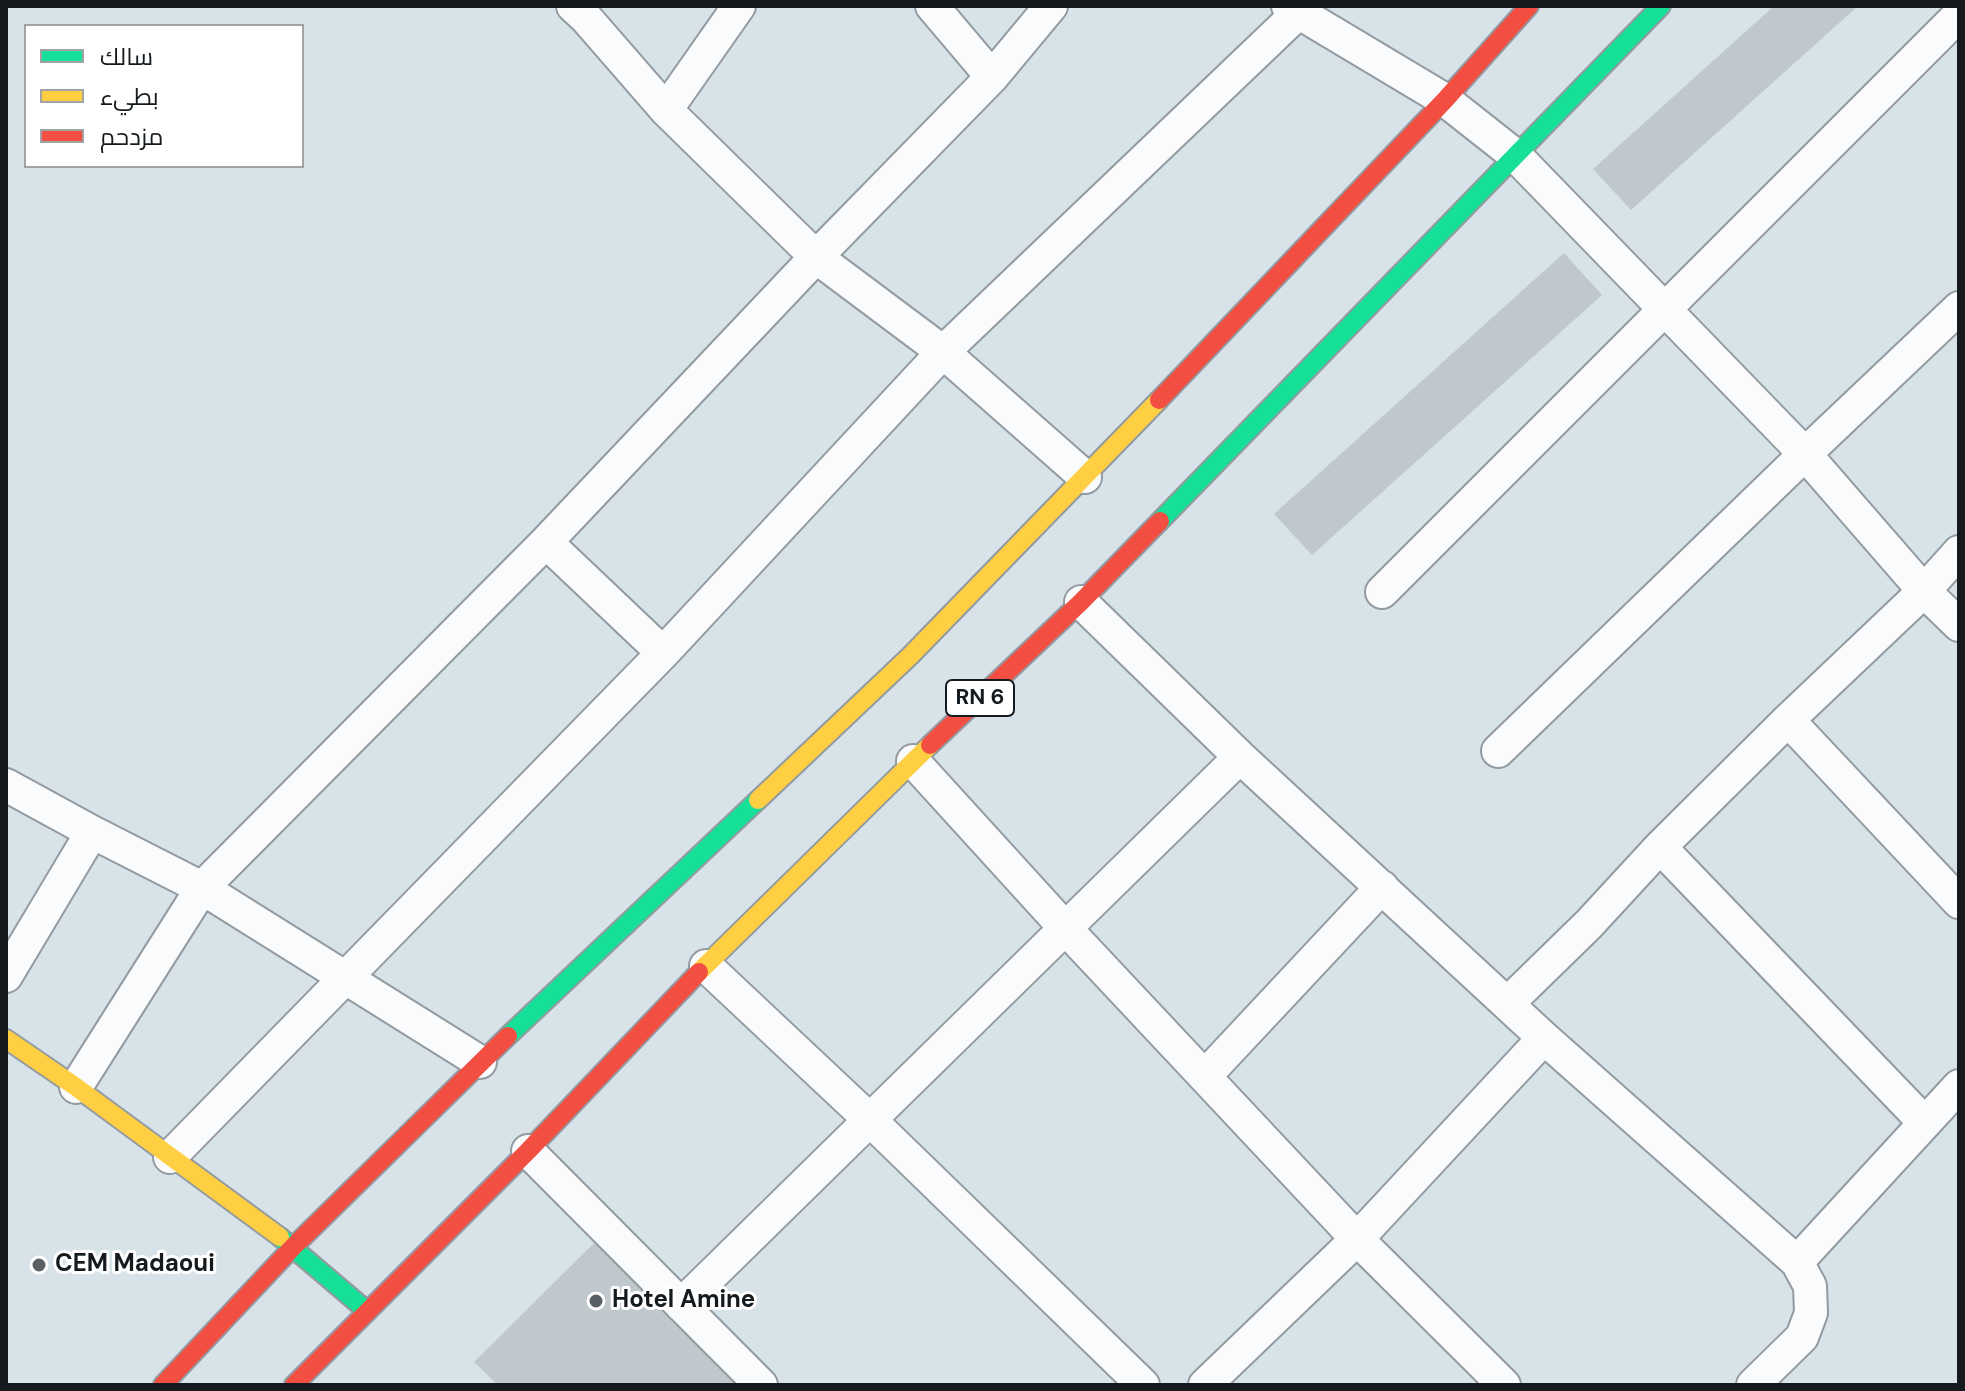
<!DOCTYPE html>
<meta charset="utf-8">
<style>
body{margin:0}
#map{position:relative;width:1965px;height:1391px;overflow:hidden;background:#d8e2e9;font-family:"DM Sans",Cairo,sans-serif}
canvas{display:block}
.frame{position:absolute;inset:0;border:8px solid #141a1e;pointer-events:none}
.legend{position:absolute;left:24px;top:24px;width:280px;height:144px;box-sizing:border-box;background:#fff;border:2px solid #a1a3a5;margin:0;padding:10px 14px;list-style:none;font-size:24px;color:#141a1e}
.legend li{display:flex;align-items:center;gap:16px;height:40px}
.legend b{width:40px;border:2px solid #a1a3a5}
</style>
<div id="map">
<canvas width="1965" height="1391"></canvas>
<div class="frame"></div>
<ul class="legend">
<li><b style="height:10px;background:#16e098"></b>سالك</li>
<li><b style="height:10px;background:#ffcf43"></b>بطيء</li>
<li><b style="height:10px;background:#f24e42"></b>مزدحم</li>
</ul>
</div>
<script>
const c = document.querySelector('canvas').getContext('2d');
c.lineJoin = 'round';
function paint(path, color) { c.fillStyle = color; c.fill(path, 'evenodd'); }
function trace(path, color, width, dash) { c.strokeStyle = color; c.lineWidth = width; c.lineCap = dash ? 'butt' : 'round'; c.setLineDash(dash || []); c.stroke(path); }
function label(font, color, halo, rows, align = 'center') {
  c.font = font + ' "DM Sans",sans-serif'; c.lineWidth = 6; c.setLineDash([]); c.textBaseline = 'middle'; c.strokeStyle = halo; c.fillStyle = color; for (const [text, x, y, turn = 0] of rows) {
    c.save(); c.translate(x, y); c.rotate((+turn || 0) * Math.PI / 180); c.textAlign = isNaN(turn) ? turn : align; if (halo) c.strokeText(text, 0, 0); c.fillText(text, 0, 0); c.restore();
  }
}
paint(new Path2D(`
 M1774,6H1858L1631,210L1593,169Z
 M1564,253L1602,295L1312,555L1274,514Z
 M596,1241L739,1385H498L474,1362Z`), '#bfc8cc');
const street = new Path2D(`
 M573,6L586,18L666,110L816,257L943,352L1085,477
 M932,6L992,77
 M1288,6L1445,100L1516,156L1805,454L1924,591L1959,625
 M666,110L739,6
 M546,542L663,653
 M1382,592L1959,15
 M1081,602L1240,757L1544,1038L1797,1262L1810,1286L1811,1313L1802,1337L1753,1385
 M1788,720L1959,902
 M1498,751L1805,454L1959,308
 M913,761L1066,929L1357,1239L1504,1385
 M6,785L92,832L202,888L480,1062
 M1660,847L1924,1122
 M706,966L870,1120L1143,1385
 M6,976L92,832
 M1508,1003L1589,924L1660,847L1788,720L1924,591L1959,552
 M1205,1076L1382,887
 M76,1087L202,888L546,542L816,257L992,77L1051,6
 M528,1151L761,1385
 M170,1157L663,653L943,352L1299,12
 M1797,1262L1959,1086
 M681,1305L1240,757
 M1205,1385L1357,1239L1544,1038`);
const fast = new Path2D(`
 M1160,521L1661,6
 M508,1036L758,800
 M280,1237L367,1311`);
const slow = new Path2D(`
 M758,800L910,656L1159,400
 M699,972L930,745
 M6,1039L76,1087L280,1237`);
const jam = new Path2D(`
 M1159,400L1445,100L1529,6
 M930,745L1081,602L1160,521
 M163,1385L293,1247L508,1036
 M294,1385L528,1151L699,972`);
trace(street, '#939aa0', 36);
trace(fast, '#939aa0', 22);
trace(slow, '#939aa0', 22);
trace(jam, '#939aa0', 22);
trace(street, '#f9fbfc', 32);
trace(fast, '#16e098', 18);
trace(slow, '#ffcf43', 18);
trace(jam, '#f24e42', 18);
for (const [x, y, r, color] of [
 [39,1265,8,"#596065"],
 [596,1301,8,"#596065"]
]) { const dot = new Path2D(); dot.arc(x, y, r, 0, 2 * Math.PI); c.fillStyle = color; c.fill(dot); trace(dot, '#fff', 3); }
for (const [x, y, w] of [
 [980,698,68]
]) { const box = new Path2D(); box.roundRect(x - w / 2, y - 18, w, 36, 6); c.fillStyle = '#fff'; c.fill(box); trace(box, '#141a1e', 2); }
label('bold 22px', '#141a1e', null, [
 ["RN 6",980,698]
]);
label('bold 24px', '#141a1e', '#fff', [
 ["CEM Madaoui",55,1265],
 ["Hotel Amine",612,1301]
], 'left');
</script>
